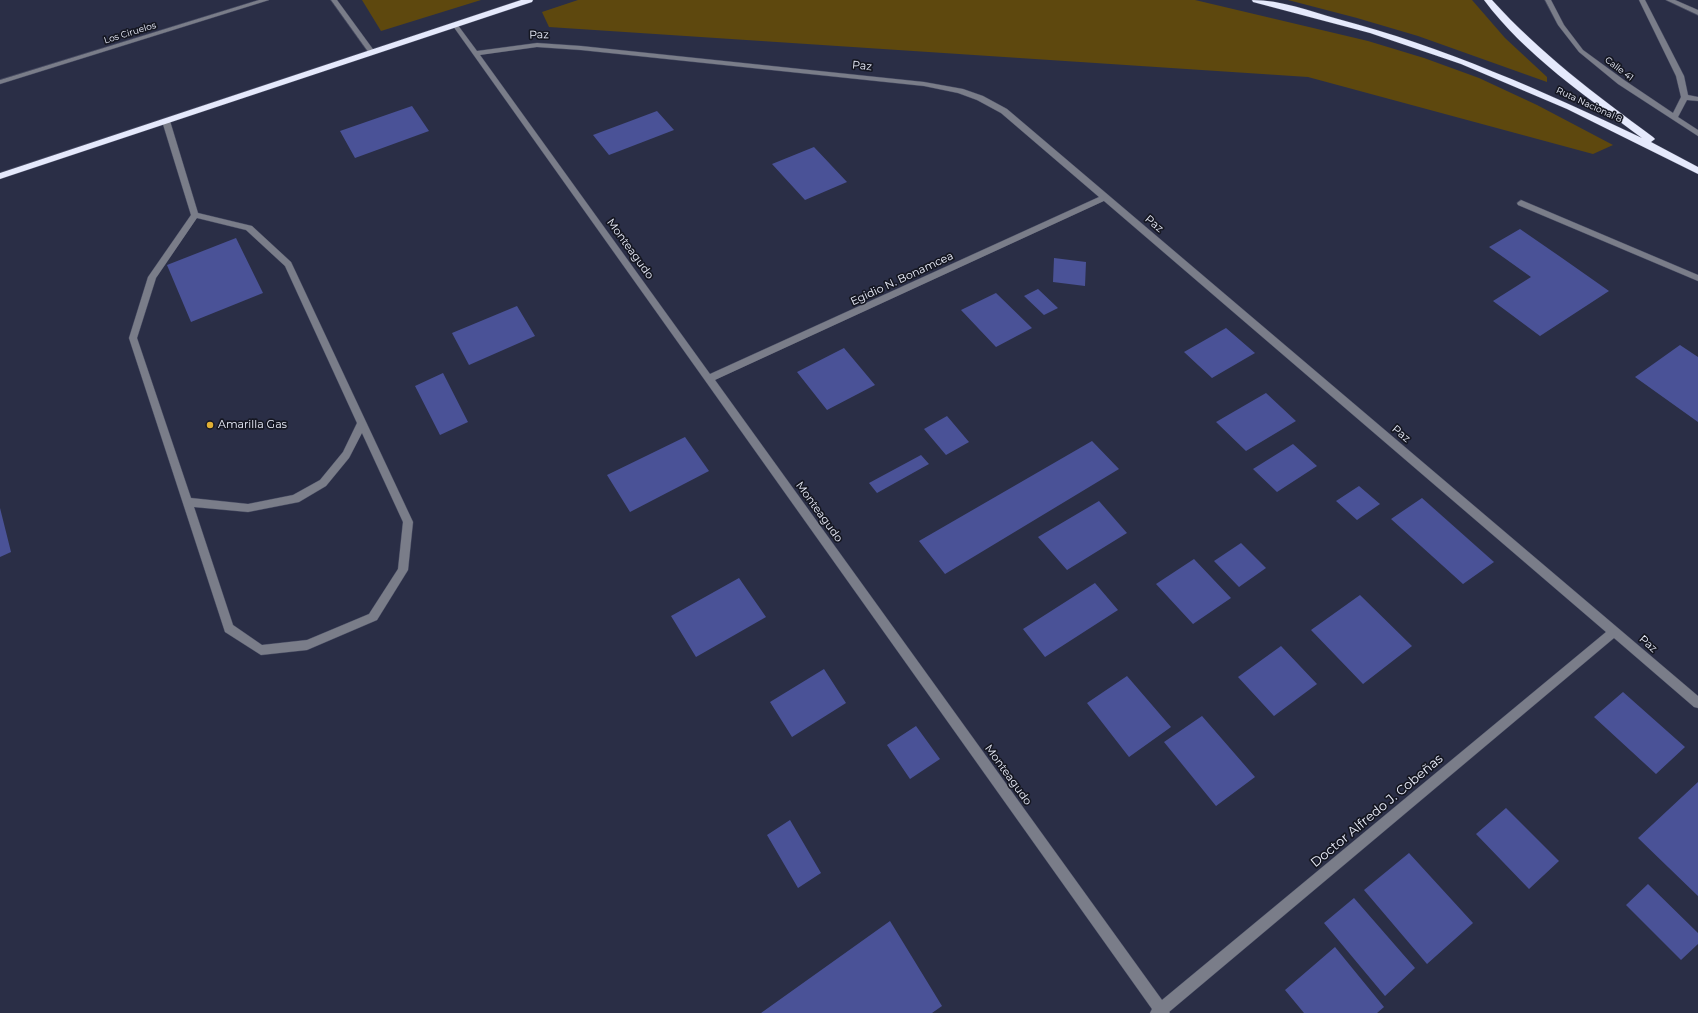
<!DOCTYPE html>
<meta charset="utf-8">
<style>
body{margin:0}
canvas{display:block;background:#2a2e46}
</style>
<canvas width="1698" height="1013"></canvas>
<script>
const c = document.querySelector('canvas').getContext('2d');
c.lineJoin = 'round';
function paint(path, color) { c.fillStyle = color; c.fill(path, 'evenodd'); }
function trace(path, color, width, dash) { c.strokeStyle = color; c.lineWidth = width; c.lineCap = dash ? 'butt' : 'round'; c.setLineDash(dash || []); c.stroke(path); }
function label(font, color, halo, rows, align = 'center') {
  c.font = font + ' Montserrat,sans-serif'; c.lineWidth = 3.5; c.setLineDash([]); c.textBaseline = 'middle'; c.strokeStyle = halo; c.fillStyle = color; for (const [text, x, y, turn = 0] of rows) {
    c.save(); c.translate(x, y); c.rotate((+turn || 0) * Math.PI / 180); c.textAlign = isNaN(turn) ? turn : align; if (halo) c.strokeText(text, 0, 0); c.fillText(text, 0, 0); c.restore();
  }
}
paint(new Path2D(`
 M362,0H481L381,31Z
 M578,0H1195L1368,41L1424,58L1479,78L1537,105L1613,145L1593,154L1308,77L549,27L542,12Z
 M1288,0H1472L1505,38L1547,77V82L1418,36L1357,18Z`), '#5e480e');
paint(new Path2D(`
 M412,106L429,131L355,158L340,131Z
 M657,111L674,130L609,155L593,135Z
 M814,147L847,182L805,200L772,164Z
 M1520,229L1562,258L1609,291L1540,336L1493,301L1531,277L1489,247Z
 M236,238L263,293L191,322L167,265Z
 M1054,258L1086,262L1085,286L1053,282Z
 M1038,289L1058,308L1044,315L1024,296Z
 M996,293L1032,328L996,347L961,310Z
 M517,306L535,336L469,365L452,333Z
 M1226,328L1255,353L1212,378L1184,352Z
 M1680,345L1698,357V422L1635,377Z
 M844,348L875,385L827,410L797,372Z
 M443,373L468,422L440,435L415,386Z
 M1266,393L1296,421L1246,451L1216,422Z
 M947,416L969,442L946,455L924,429Z
 M685,437L709,471L630,512L607,475Z
 M1092,441L1119,469L945,574L919,541Z
 M1293,444L1317,466L1277,492L1253,469Z
 M921,455L929,464L877,493L869,483Z
 M1359,486L1380,504L1357,520L1336,501Z
 M1422,498L1494,562L1463,584L1391,519Z
 M1099,501L1127,533L1067,570L1038,537Z
 M0,508L11,552L0,557Z
 M1241,543L1266,568L1239,587L1214,561Z
 M1194,559L1231,598L1193,624L1156,584Z
 M739,578L766,617L696,657L671,616Z
 M1095,583L1118,610L1045,657L1023,629Z
 M1360,595L1412,646L1363,684L1311,630Z
 M1281,646L1317,684L1274,716L1238,677Z
 M824,669L846,703L792,737L770,702Z
 M1127,676L1171,727L1129,757L1087,703Z
 M1623,692L1685,747L1656,774L1594,717Z
 M1202,716L1255,777L1216,806L1164,742Z
 M916,726L940,759L910,779L887,745Z
 M1698,782V896L1638,838Z
 M1506,808L1559,861L1529,889L1476,834Z
 M790,820L821,873L798,888L767,835Z
 M1409,853L1473,923L1427,964L1364,890Z
 M1648,884L1698,933V944L1681,960L1626,905Z
 M1354,898L1415,968L1385,996L1324,923Z
 M890,921L942,1006L932,1013H761Z
 M1335,947L1384,1007L1377,1013H1304L1285,990Z`), '#4a5297');
const minor = new Path2D(`
 M259,0H269L0,84V80Z
 M331,0H337L375,52L373,53H369Z
 M1545,0H1551L1564,25L1583,50L1624,80L1673,113L1681,97L1676,76L1639,0H1645L1684,76L1688,95L1698,97V101L1687,100L1678,117L1698,130V136L1618,84L1579,52L1558,25Z
 M1666,0H1675L1698,10V15Z
 M455,23L457,24L477,51L537,43L581,46L924,82L963,89L983,96L1007,109L1698,696V708L1694,707L1614,638L1169,1012L1170,1013H1150L1152,1009L453,26V24ZM537,47L581,50L924,86L958,93L977,100L1001,113L1099,197L710,374L480,55ZM1104,201L1606,632L1162,1000L715,380Z
 M163,119H166L170,121L198,213L252,226L291,262L413,522L408,570L377,620L307,650L261,655L225,632L129,338L148,277L191,215L162,121ZM197,218L246,230L285,266L357,423L343,452L320,480L293,495L248,504L191,498L137,338L156,278ZM362,433L403,522L398,569L369,614L307,640L262,645L233,625L194,507L248,512L299,502L326,486L349,458Z
 M1521,200L1698,275V281L1518,205L1517,203Z`);
const highway = new Path2D(`
 M521,0H533L532,2L0,179V173Z
 M1252,0C1281,0 1310,11 1338,19C1444,47 1543,91 1642,138C1588,98 1525,55 1484,0H1492C1540,53 1596,95 1653,137L1655,139L1651,142L1698,167V174L1567,109L1461,64L1370,33L1253,2Z`);
trace(minor, '#454960', 1);
trace(highway, '#454960', 1);
paint(minor, '#7a7d89');
paint(highway, '#e5e9fc');
for (const [x, y, r, color] of [
 [210,425,4,"#e1af34"]
]) { const dot = new Path2D(); dot.arc(x, y, r, 0, 2 * Math.PI); c.fillStyle = color; c.fill(dot); trace(dot, '#151722', 1.5); }
label('9px', '#edf0fd', '#151722', [
 ["Los Ciruelos",130,33,-17],
 ["Calle 41",1619,69,37],
 ["Ruta Nacional 8",1589,105,25]
]);
label('11px', '#edf0fd', '#151722', [
 ["Paz",539,35,-1],
 ["Paz",862,66,6],
 ["Paz",1154,224,40],
 ["Monteagudo",630,249,54],
 ["Egidio N. Bonamcea",902,279,-25],
 ["Paz",1401,434,40],
 ["Monteagudo",819,512,54],
 ["Paz",1648,644,41],
 ["Monteagudo",1008,775,54]
]);
label('11px', '#edf0fd', '#151722', [
 ["Amarilla Gas",218,425]
], 'left');
label('13px', '#edf0fd', '#151722', [
 ["Doctor Alfredo J. Cobeñas",1377,811,-40]
]);
</script>
